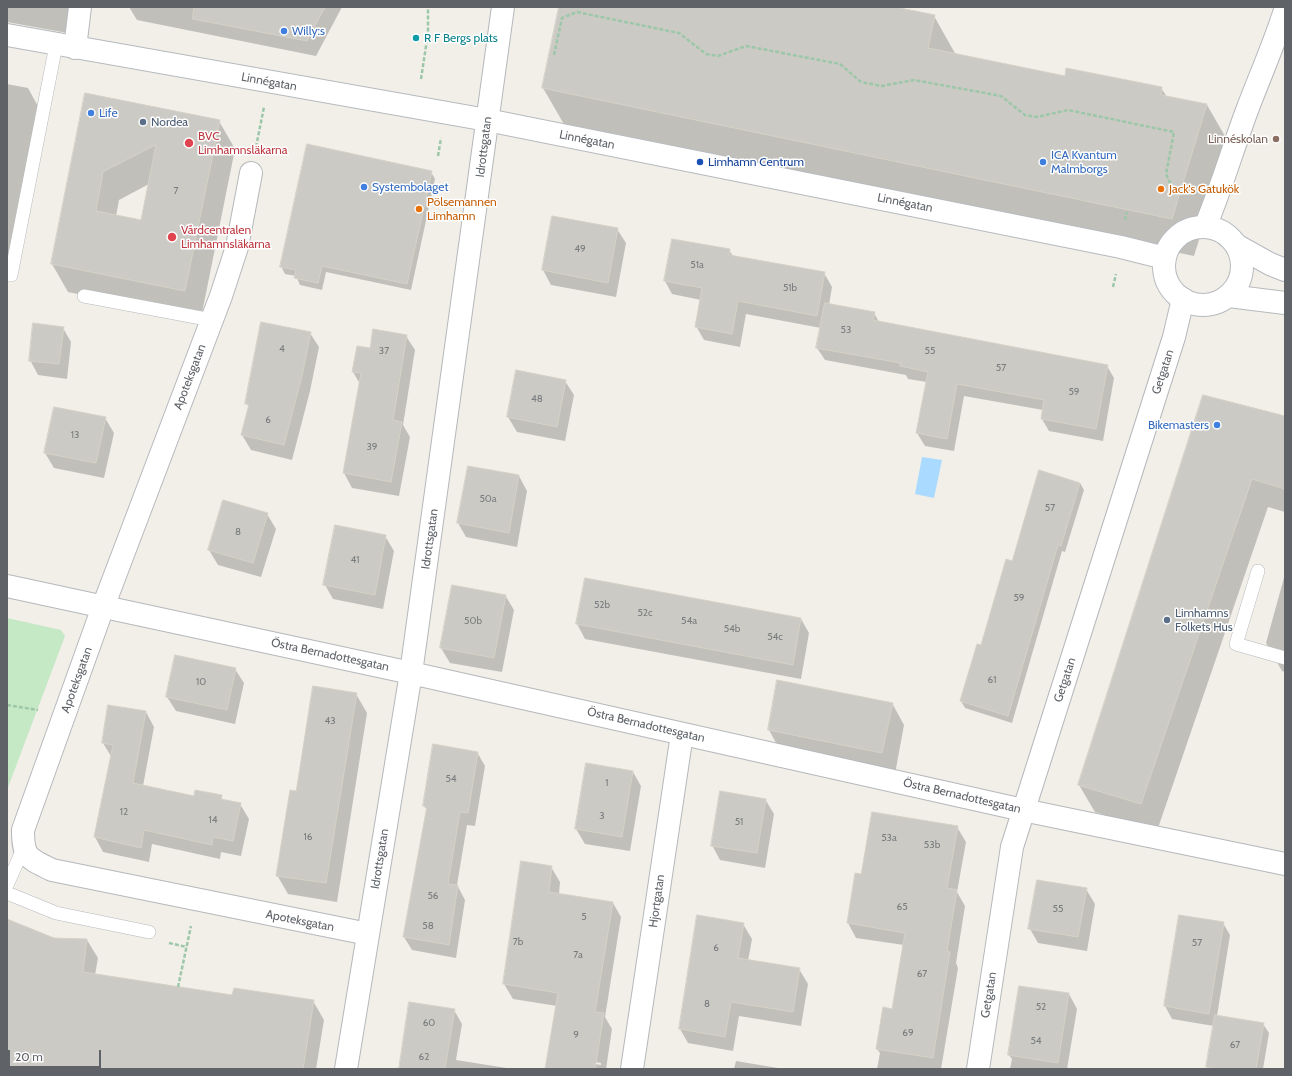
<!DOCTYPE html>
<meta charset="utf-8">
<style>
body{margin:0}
#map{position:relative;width:1292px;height:1076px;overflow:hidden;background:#f1efe8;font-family:Cabin,sans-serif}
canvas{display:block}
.frame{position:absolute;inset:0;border:8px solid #5f6368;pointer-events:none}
.scale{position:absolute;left:8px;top:1050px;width:93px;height:18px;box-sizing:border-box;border:2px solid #5f6368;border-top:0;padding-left:5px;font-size:12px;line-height:14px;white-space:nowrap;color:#5f6368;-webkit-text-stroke:3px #fff;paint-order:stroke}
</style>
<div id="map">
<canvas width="1292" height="1076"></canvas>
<div class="frame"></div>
<div class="scale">20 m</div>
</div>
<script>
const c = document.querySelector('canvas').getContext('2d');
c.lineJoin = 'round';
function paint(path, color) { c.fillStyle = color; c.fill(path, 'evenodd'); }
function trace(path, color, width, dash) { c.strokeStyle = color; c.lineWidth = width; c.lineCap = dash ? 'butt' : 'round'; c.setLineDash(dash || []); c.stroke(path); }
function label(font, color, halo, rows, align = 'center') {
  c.font = font + ' Cabin,sans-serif'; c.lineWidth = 3; c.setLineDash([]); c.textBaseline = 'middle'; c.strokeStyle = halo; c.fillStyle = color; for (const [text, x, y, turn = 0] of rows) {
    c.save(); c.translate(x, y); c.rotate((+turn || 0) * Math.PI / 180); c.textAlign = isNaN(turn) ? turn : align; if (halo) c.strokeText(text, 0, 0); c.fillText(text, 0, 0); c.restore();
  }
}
paint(new Path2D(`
 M7,618L61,630L65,636L7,790Z`), '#c5e8c5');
paint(new Path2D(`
 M922,457L942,460L934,498L915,494Z`), '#aadaff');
paint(new Path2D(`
 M7,7H78L73,34L7,22Z
 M129,7H342L316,56L137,20Z
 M560,7H889L934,16L956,55L1066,77L1161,88L1167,97L1207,105L1229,143L1194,256L565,126L543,88Z
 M7,84L28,88L40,110L7,275Z
 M86,94L219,121L235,149L201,318L68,292L52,264ZM149,184L142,221L116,216L119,200Z
 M431,172L435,179L411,290L326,272L322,290L300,285L296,276L285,274L281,266Z
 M617,229L626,243L616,297L551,285L543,270Z
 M729,250L733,256L824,273L832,287L829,305L874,313L879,322L1107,366L1114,378L1103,441L1049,431L1042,419L1043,410L964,396L954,451L925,446L917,433L927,382L908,379L906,375L825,360L817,348L821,328L746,314L740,347L704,340L696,326L701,300L672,294L665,281Z
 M63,328L71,342L67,379L38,375L30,360Z
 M310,333L319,347L310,391L292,460L251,450L242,435L249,407L246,403Z
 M406,336L415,350L403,425L410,437L399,496L352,488L344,473L360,384L353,372L371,349Z
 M517,371L565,381L574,395L565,441L517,432L508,417Z
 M1285,417V512L1268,507L1157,831L1095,812L1079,785Z
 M105,418L114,433L104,478L54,468L45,453Z
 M468,467L519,476L527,491L517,547L466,537L458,523Z
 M1080,483L1084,490L1065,552L1062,551L1012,723L965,708L961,701L977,645L982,646L1012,562Z
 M267,514L276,529L261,577L218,565L209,550Z
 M385,536L394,551L383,609L333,599L325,585Z
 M1285,574V672L1282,671L1266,643Z
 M505,595L514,610L502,672L450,663L441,648Z
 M801,619L809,633L801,679L585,639L577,624Z
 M235,669L244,683L235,724L176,711L167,697Z
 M778,681L892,703L904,725L895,774L781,752L769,730Z
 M356,694L367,713L337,902L288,894L277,875L297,792Z
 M146,712L154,727L143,786L195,797L221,796L223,801L240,804L249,819L241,856L221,852L220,859L152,844L149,862L103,852L95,837L112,758L103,743Z
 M477,752L485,766L475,826L467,825L457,885L465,900L456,958L412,950L404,937L427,810L424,806Z
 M633,772L641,786L630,851L585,844L576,829Z
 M765,799L774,814L765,868L720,860L712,845Z
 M957,827L966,842L957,892L965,906L956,963L958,968L941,1069H877L880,1053L877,1049L893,1010L904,945L856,938L848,923L862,875Z
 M521,862L551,867L560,882L559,894L613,903L621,917L605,1017L612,1029L606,1069H556L557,1006L513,999L504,984ZM557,1056L601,1063V1065L557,1058Z
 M1086,889L1095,904L1087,951L1038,943L1030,929Z
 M7,920L54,939L87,940L98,958L95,975L233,996L313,1001L324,1020L316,1069H7Z
 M1223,923L1230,935L1217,1016L1263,1024L1269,1033L1263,1069H1209L1207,1066L1214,1026L1172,1019L1165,1006Z
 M743,924L752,939L748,961L799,969L808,984L801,1026L739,1016L733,1051L688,1043L680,1029Z
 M1069,994L1077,1009L1067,1069H1010L1012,1059L1009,1055Z
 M454,1010L462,1024L456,1060L513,1069H400Z
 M736,1061L784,1069H734Z`), '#0003');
const building = new Path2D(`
 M194,7H325L307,41L193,19Z
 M559,7H895L935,15L928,48L1065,76L1066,68L1162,87L1161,95L1207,104L1172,219L542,88Z
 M85,93L220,120L185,291L51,264ZM156,145L141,220L96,211L103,172Z
 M307,144L432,171L407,284L322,266L318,283L294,278L296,270L280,267Z
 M552,216L618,228L608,283L542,270Z
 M672,239L730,249L729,255L825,272L817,316L738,301L732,334L695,327L702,288L664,281Z
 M825,303L875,312L873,320L1108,365L1096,429L1041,419L1044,400L957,384L947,439L916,433L928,372L900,366V363L816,348Z
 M261,322L311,332L302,376L284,445L241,435L249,404H245Z
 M33,323L64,327L59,364L29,361Z
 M373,329L407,335L393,420L402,422L391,482L343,473L361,373L352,372L357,346L370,348Z
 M516,370L566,380L557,427L507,417Z
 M1203,395L1285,416V489L1252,479L1141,804L1078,785Z
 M54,407L106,417L96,463L44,453Z
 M468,466L519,475L509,533L457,523Z
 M1039,470L1080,483L1061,546L1058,545L1008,716L960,701L977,644L981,645L1006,559L1012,561Z
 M223,500L268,513L253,563L208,550Z
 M335,525L386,535L375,595L323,585Z
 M585,578L801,618L793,665L576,624Z
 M452,585L506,595L494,658L440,648Z
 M175,655L236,668L227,710L166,697Z
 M777,680L893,703L882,753L768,730Z
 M313,686L357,693L326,883L276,876L290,790L296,791Z
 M108,705L146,711L133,783L194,796L195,790L222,795L221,799L241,803L233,841L213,837L212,845L144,830L141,848L94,837L113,745L102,743Z
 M433,744L478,752L468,813L460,812L448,884L458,885L449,945L403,937L427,806H423Z
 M586,763L633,771L622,837L575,829Z
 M720,791L766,799L757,853L711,846Z
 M872,812L958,826L947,888L957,890L947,951L950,952L933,1058L876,1049L883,1007L892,1009L905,933L847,923L855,873L861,874Z
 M521,861L552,866L549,892L613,902L595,1012L604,1013L595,1069H545L558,993L503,984Z
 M1037,880L1087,888L1078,937L1028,929Z
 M697,915L744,923L738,958L800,968L793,1012L731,1002L725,1037L679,1029Z
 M1179,915L1224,922L1209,1014L1164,1006Z
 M7,919L54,938L87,939L83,972L232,995L234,988L314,1000L303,1069H7Z
 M1019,986L1069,993L1058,1063L1008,1055Z
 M409,1002L455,1009L445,1069H399Z
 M1215,1015L1264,1023L1256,1069H1221L1206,1067Z`);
paint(building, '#cccac5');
trace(building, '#d6d1c6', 1);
const lane = new Path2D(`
 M7,275H11L56,45
 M84,296L212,320
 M1258,571L1236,644L1285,658
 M7,885L23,849
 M7,893L56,913L149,932`);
const street = new Path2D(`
 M75,48L80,7
 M251,173L237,247L221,296L103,607L23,830C23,858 28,858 52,870L368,934
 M1205,227C1221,189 1232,151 1246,113C1259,78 1274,45 1285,10
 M7,586L411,673L1023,810L1285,864
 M346,1069L411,673L503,7
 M632,1069L682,734
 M978,1069L1012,847L1174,337L1183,299`);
const secondary = new Path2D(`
 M7,35L487,120L1121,247L1165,258
 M1164 266a39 39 0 1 1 78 0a39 39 0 1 1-78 0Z
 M1236,245L1270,264L1285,270
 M1229,296L1285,303`);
trace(lane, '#b5b8bc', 14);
trace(street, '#b5b8bc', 24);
trace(secondary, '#b6babf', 24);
trace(new Path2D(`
 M554,55L562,18L577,12L679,33L706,54L718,56L746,46L840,64L861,82L882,86L914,80L1001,96L1025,115L1037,117L1068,110L1174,132L1166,174L1171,185
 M421,79L428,33V7
 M256,147L264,107
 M438,156L441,138
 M1125,220L1127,212
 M1113,287L1116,274
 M7,705L38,710
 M169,943L187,947
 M178,987L191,926`), '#9cc7a9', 2.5, [4, 2]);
trace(lane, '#fff', 13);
trace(street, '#fff', 22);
trace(secondary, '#fff', 22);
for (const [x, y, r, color] of [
 [284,31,4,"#3f7fe0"],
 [416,38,4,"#0f9aa8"],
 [91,113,4,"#3f7fe0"],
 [143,122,4,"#5c6f8a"],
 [1276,139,4,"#8d6e63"],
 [189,143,5,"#e0444e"],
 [700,162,4,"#1a4fb4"],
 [1043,162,4,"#3f7fe0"],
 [364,187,4,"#3f7fe0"],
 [1161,189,4,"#e8710a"],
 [419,209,4,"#e8710a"],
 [172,237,5,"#e0444e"],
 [1217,425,4,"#3f7fe0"],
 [1167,620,4,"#5c6f8a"]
]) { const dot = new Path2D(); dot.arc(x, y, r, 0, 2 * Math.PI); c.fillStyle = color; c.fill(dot); trace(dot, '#fff', 1.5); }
label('10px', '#7a7d7f', null, [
 ["7",176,191],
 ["49",580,249],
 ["51a",697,265],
 ["51b",790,288],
 ["53",846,330],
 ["4",282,349],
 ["37",384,351],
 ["55",930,351],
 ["57",1001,368],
 ["59",1074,392],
 ["48",537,399],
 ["6",268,420],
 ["13",75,435],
 ["39",372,447],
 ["50a",488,499],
 ["57",1050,508],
 ["8",238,532],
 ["41",355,560],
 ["59",1019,598],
 ["52b",602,605],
 ["52c",645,613],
 ["50b",473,621],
 ["54a",689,621],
 ["54b",732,629],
 ["54c",775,637],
 ["61",992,680],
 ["10",201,682],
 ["43",330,721],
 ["54",451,779],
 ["1",607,783],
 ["12",124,812],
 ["3",602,816],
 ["14",213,820],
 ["51",739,822],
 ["16",308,837],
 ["53a",889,838],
 ["53b",932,845],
 ["56",433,896],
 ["65",902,907],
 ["55",1058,909],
 ["5",584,917],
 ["58",428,926],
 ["7b",518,942],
 ["57",1197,943],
 ["6",716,948],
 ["7a",578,955],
 ["67",922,974],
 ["8",707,1004],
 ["52",1041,1007],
 ["60",429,1023],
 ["69",908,1033],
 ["9",576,1035],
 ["54",1036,1041],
 ["67",1235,1045],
 ["62",424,1057]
]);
label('12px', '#366cbe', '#fff', [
 ["Willy:s",292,31],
 ["Life",99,113],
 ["ICA Kvantum",1051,155],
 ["Malmborgs",1051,169],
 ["Systembolaget",372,187],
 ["Bikemasters",1209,425,"right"]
], 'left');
label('12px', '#0d838f', '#fff', [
 ["R F Bergs plats",424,38]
], 'left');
label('12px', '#5f6368', '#fff', [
 ["Linnégatan",269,82,10],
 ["Linnégatan",587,140,11],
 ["Idrottsgatan",484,147,-83],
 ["Linnégatan",905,203,11],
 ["Getgatan",1163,372,-72],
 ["Apoteksgatan",190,377,-69],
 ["Idrottsgatan",430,539,-82],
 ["Östra Bernadottesgatan",330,655,12],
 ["Apoteksgatan",77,680,-70],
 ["Getgatan",1065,680,-72],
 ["Östra Bernadottesgatan",646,725,13],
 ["Östra Bernadottesgatan",962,796,13],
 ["Idrottsgatan",380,859,-81],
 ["Hjortgatan",657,901,-82],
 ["Apoteksgatan",300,921,11],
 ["Getgatan",989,995,-81]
]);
label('12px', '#4e5e75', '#fff', [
 ["Nordea",151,122],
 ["Limhamns",1175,613],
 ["Folkets Hus",1175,627]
], 'left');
label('12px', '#be3a42', '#fff', [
 ["BVC",198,136],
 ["Limhamnsläkarna",198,150],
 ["Vårdcentralen",181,230],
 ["Limhamnsläkarna",181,244]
], 'left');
label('12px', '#785e54', '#fff', [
 ["Linnéskolan",1268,139]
], 'right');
label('12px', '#164399', '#fff', [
 ["Limhamn Centrum",708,162]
], 'left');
label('12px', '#c56008', '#fff', [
 ["Jack's Gatukök",1169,189],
 ["Pölsemannen",427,202],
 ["Limhamn",427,216]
], 'left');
</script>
